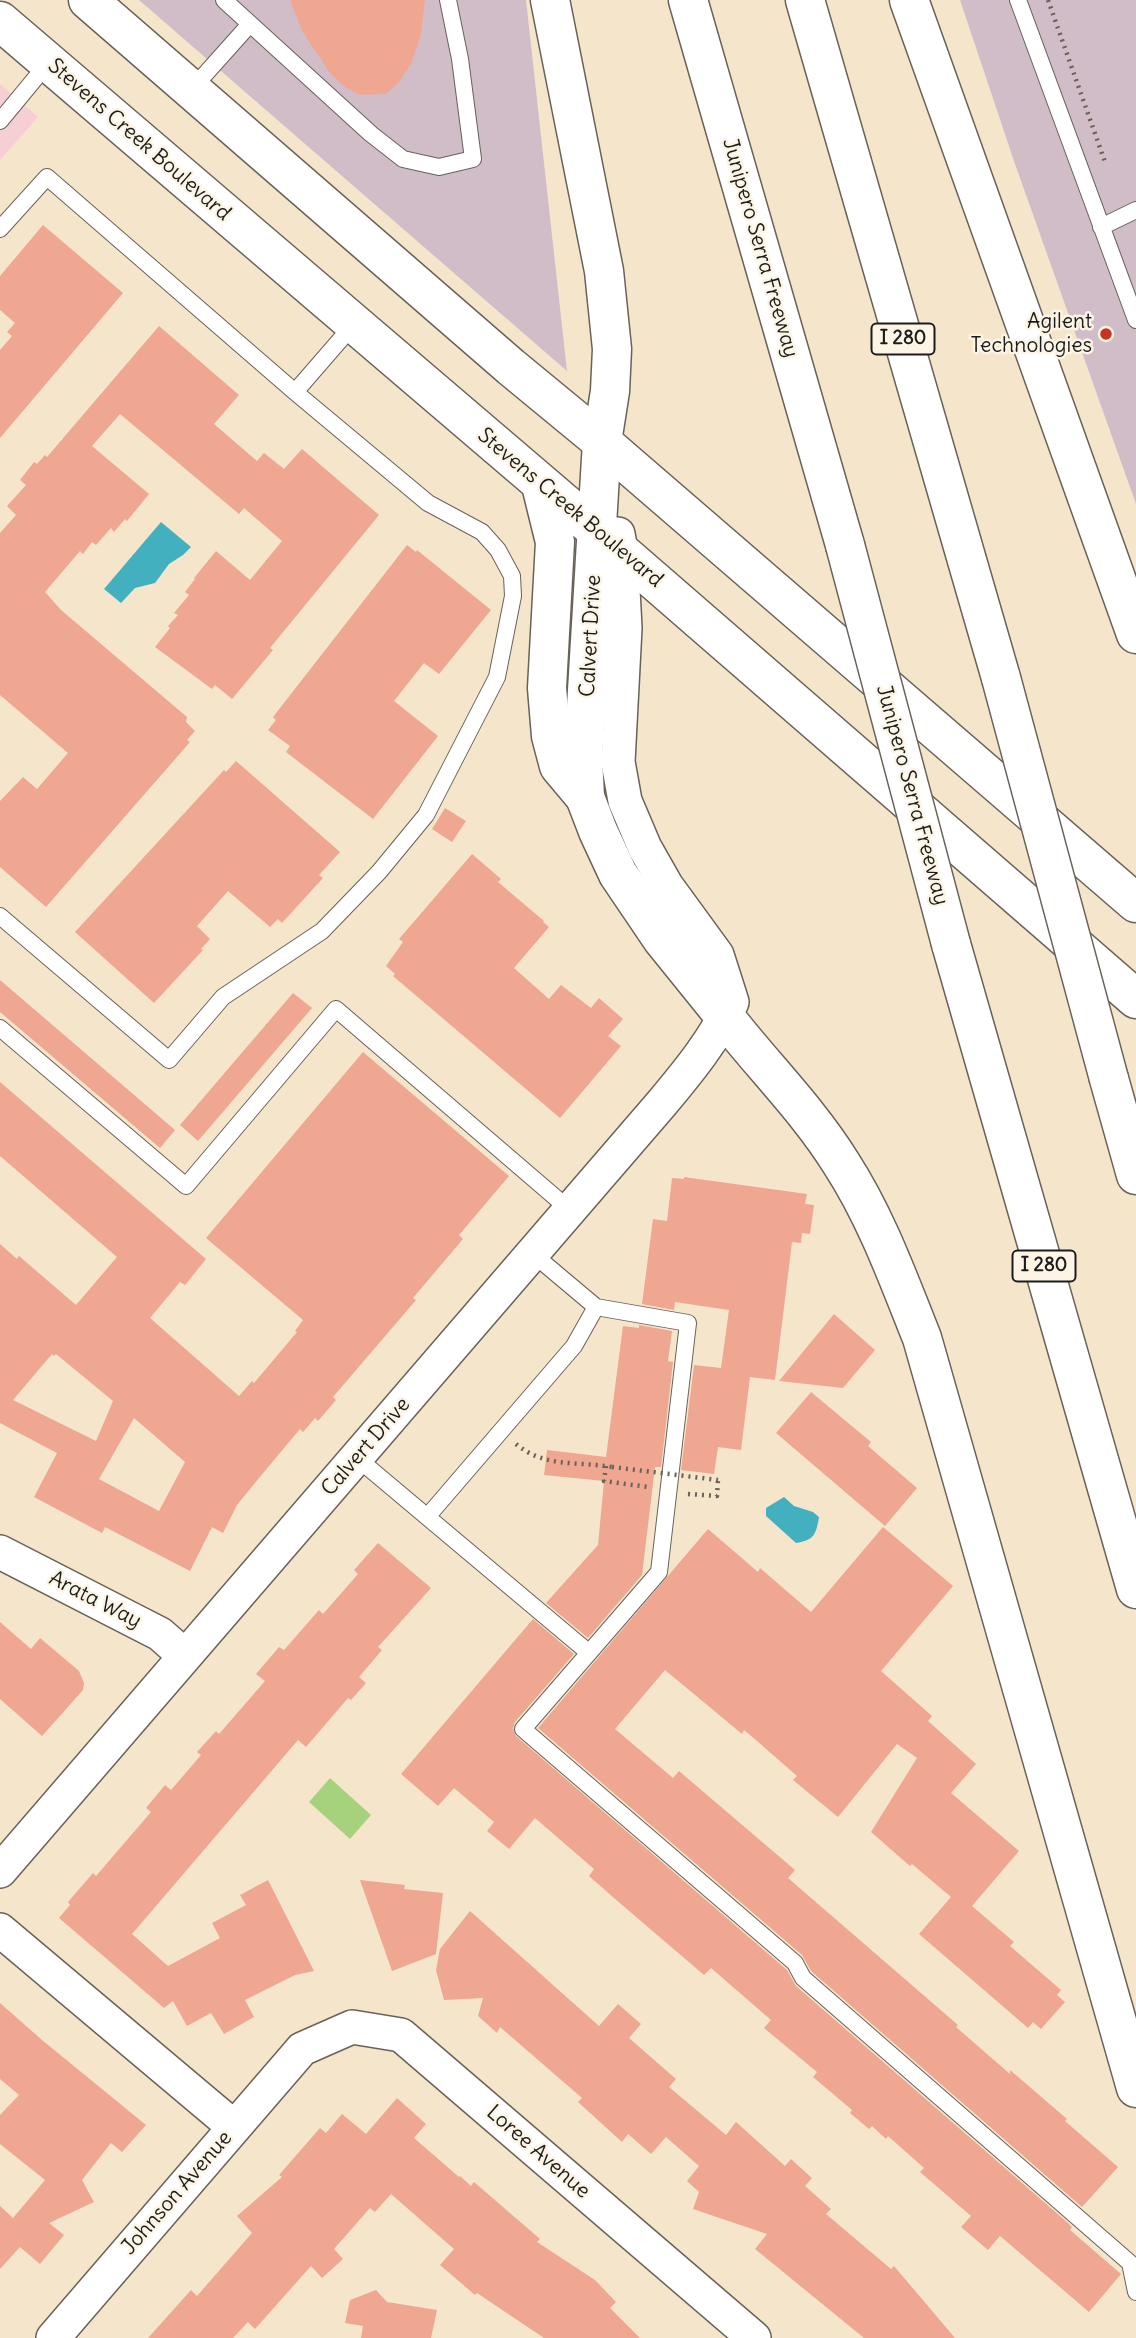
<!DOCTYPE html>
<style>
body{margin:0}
canvas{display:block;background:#f5e5cb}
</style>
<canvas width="1136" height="2338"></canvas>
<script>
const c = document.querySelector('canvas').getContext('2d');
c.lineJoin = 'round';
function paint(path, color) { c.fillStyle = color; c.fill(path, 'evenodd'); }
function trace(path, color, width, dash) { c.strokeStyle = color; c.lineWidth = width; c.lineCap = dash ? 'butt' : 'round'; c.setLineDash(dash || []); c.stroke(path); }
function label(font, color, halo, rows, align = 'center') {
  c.font = font + ' Delius,sans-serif'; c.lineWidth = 5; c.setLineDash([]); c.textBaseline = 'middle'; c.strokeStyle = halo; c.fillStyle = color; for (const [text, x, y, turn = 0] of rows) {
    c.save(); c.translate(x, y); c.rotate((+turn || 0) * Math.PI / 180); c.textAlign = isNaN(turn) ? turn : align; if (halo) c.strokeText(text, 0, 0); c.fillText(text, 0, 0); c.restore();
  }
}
paint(new Path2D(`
 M0,84L38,117L0,160Z`), '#f6cfd5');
paint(new Path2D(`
 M139,0H526L567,371Z
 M960,0H1136V504L1015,164Z`), '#d1bdc8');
paint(new Path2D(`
 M330,1778L371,1815L350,1839L309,1802Z`), '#a6d27e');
paint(new Path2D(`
 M161,522L191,547L183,555L169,564L155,583L135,588L121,603L104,589Z
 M784,1497L794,1506L813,1512L819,1517C816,1535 814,1540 796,1543L766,1516V1508Z`), '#42b0be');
paint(new Path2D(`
 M290,0H425L421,34L412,62L399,82L386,94L360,95L345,87L330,73L302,31Z
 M43,225L123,293L0,438V350L12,336L7,332L15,323L0,310V276Z
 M159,326L239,395L214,424L257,461L264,453L284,469L302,449L379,515L270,648L273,650L232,699L215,685L212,689L155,647L170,628L168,626L178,615L174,613L189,595L185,592L195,579L194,578L216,551L250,580L282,541L244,508L239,514L120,414L92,446L149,494L127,521L125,519L114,532L111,528L96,545L92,542L83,554L80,551L45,592L61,610L187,717L186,722L195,731L187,740L190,742L46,907L0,867V801L23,777L37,789L68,753L0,695V533L16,515L7,506L26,485L20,480L34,462L37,464L45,455L47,457Z
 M407,545L416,552L417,550L491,610L439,674L424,663L394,701L438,736L373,819L286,752L290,746L268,730L276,720L273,717Z
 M236,761L340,852L319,875L323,878L282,923L278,919L270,927L228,891L197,926L210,939L201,949L203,950L154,1003L75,932L224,770L226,772Z
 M445,808L466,821L452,842L432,829Z
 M472,854L501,879L498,882L544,921L543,922L549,927L514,968L549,999L561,985L591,1008L599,998L623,1019L608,1036L621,1046L560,1118L393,976L395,974L386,966L403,942L399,939Z
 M0,980L175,1130L160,1148L0,1012Z
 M293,993L312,1008L198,1141L180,1125Z
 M363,1052L509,1176L459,1235L463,1239L413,1298L416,1300L333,1397L336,1400L318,1421L315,1418L303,1432L300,1429L259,1478L237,1505L223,1533L212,1527L190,1571L105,1527L102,1533L34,1497L57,1453L0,1423V1244L17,1259L19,1256L76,1305L117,1257L0,1156V1082L206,1259L185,1285L180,1282L150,1318L239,1396L252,1381L254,1383L297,1332L295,1331L303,1320L206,1238ZM52,1354L54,1356L56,1354L113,1401L96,1441L13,1400ZM134,1418L185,1462L159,1511L99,1479Z
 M684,1177L807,1194L805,1204L814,1205L810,1234L802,1233L801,1243L792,1242L775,1380L750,1377L741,1450L718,1447L714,1474L681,1470L694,1365L721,1368L729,1310L675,1302L674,1310L642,1304L653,1219L667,1221L672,1178L684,1179Z
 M834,1314L875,1350L843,1388L779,1381Z
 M639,1325L672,1331L668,1361L673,1362L661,1467H655L642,1575L588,1638L546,1603L598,1545L604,1481L544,1475L547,1450L606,1457L623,1326L639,1328Z
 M811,1392L871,1442L868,1446L917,1488L885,1526L776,1433Z
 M883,1527L953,1586L881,1671L932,1716L928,1721L976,1764L951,1793L1019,1851L972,1906L1014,1942L1010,1946L1061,1990L1057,1995L1065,2002L1041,2029L1033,2022L1028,2028L919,1934L951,1897L912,1864L910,1866L871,1832L917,1758L897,1744L838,1817L793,1780L797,1776L757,1741L744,1730L742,1734L665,1670L615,1729L673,1778L679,1771L795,1870L788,1878L958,2025L956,2027L1010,2074V2070L1067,2119L1065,2121L1118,2167L1082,2207L811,1971L802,1955L538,1728L708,1529L758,1572L760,1568L811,1612Z
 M378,1543L431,1588L378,1647L382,1650L359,1677L366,1683L351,1700L348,1698L306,1747L298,1740L132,1934L168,1966L220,1938L212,1923L246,1905L240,1895L268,1880L314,1971L295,1975L245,2000L254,2017L224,2034L211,2013L187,2026L173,2001L164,2008L59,1918L70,1905L68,1902L93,1873L96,1876L151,1812L146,1808L165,1785L171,1790L201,1755L197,1752L216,1731L219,1734L265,1681L256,1674L279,1647L284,1650L319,1610L323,1614L358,1574L354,1570Z
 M533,1619L574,1654L515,1722L513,1728L516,1736L787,1970L796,1986L1068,2223L1072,2227L1070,2230L1121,2274L1089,2312L1000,2236L988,2250L961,2227L971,2216L920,2172L924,2168L888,2136L886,2139L872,2126L869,2129L850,2113L852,2110L813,2077L817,2072L764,2028L771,2020L711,1968L704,1975L614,1898L589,1876L594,1869L535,1818L509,1849L487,1831L494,1822L454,1788L438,1806L401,1774Z
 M0,1622L31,1649L40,1638L79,1671L84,1683L83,1690L42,1736L0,1699Z
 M360,1880L405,1885L404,1889L443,1893L436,1954L392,1971Z
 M470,1911L599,2026L618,2004L641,2024L629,2038L676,2079L669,2087L726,2135L736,2122L785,2166L791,2159L812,2178L805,2186L831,2209L826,2214L891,2269L894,2266L955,2338H864L755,2249L767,2234L693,2209L699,2192L687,2181L699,2166L666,2137L651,2154L628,2134L622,2142L578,2102L582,2098L500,2027L497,2033L478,2016L483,1998L444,2000L436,1970L440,1949Z
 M0,2003L42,2040L146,2125L122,2152L111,2143L82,2180L94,2202L49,2223L64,2235L40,2264L20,2247L0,2269V2206L13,2218L45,2180L0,2144V2115L19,2095L0,2079Z
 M397,2098L426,2124L414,2138L459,2177L460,2176L471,2186L474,2182L540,2239L537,2242L595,2280L616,2302L610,2308L640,2338H544L477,2293L475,2295L440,2265L454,2249L391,2194L375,2212L370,2208L334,2249L343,2259L322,2278L311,2266L255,2329L248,2322L233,2338H148L191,2290L197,2296L252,2233L237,2216L282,2177L279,2175L320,2128L326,2133L342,2114L366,2134Z
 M376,2290L387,2302L437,2310L431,2338H361L363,2326L345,2323L350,2300Z`), '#efa792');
const service = new Path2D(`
 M224,0L371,134L403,159L439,167L473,159L460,59L448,0
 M1018,0L1136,320
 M191,90L250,24
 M0,121L48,63
 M1101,227L1136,210
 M0,229L47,177L295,392L428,503L482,532L498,550L512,576L513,596L497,677L426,815L379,872L322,931L223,997L169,1060L0,916
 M295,392L354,324
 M0,1028L186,1186L336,1009L570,1210
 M533,1254L596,1307L688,1323L659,1572L523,1729L795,1963L803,1978L1130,2263L1136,2292
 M357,1458L588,1652
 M427,1517L574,1346L596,1307`);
const minor = new Path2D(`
 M0,1552L160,1634L185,1656
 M0,1871L662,1103C688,1072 715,1039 732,1002L717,955L666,885L645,848L625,801L618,762L625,628L621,551L618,534
 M0,1930L234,2127
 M53,2338L302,2049L352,2027L401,2035L754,2338`);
const secondary = new Path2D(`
 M602,442L583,757L585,797L598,831L618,874L662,939L725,1017`);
const primary = new Path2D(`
 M88,0L511,367L602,442L1136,903
 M0,21L597,531L1136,999
 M541,485L555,542L547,688L551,736L559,766L585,797`);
const motorway = new Path2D(`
 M550,0L604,271L612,349L610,391L602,442
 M688,0L845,545
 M805,0L1001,678
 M909,0L1136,634
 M951,944L1136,1589
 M725,1017C763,1066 808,1110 841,1163C876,1217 898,1278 922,1338L1136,2088
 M1109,1079L1136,1175`);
trace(service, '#686259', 18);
trace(minor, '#686259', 36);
trace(secondary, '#686259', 41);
trace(primary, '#686259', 41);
trace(motorway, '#686259', 41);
trace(new Path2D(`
 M1048,0L1105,162
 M516,1444C545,1468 576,1461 612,1467
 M606,1466L604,1481L648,1487
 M688,1494L717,1496L718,1480`), '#686259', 4.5, [2, 5]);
trace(service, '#fff', 16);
trace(minor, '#fff', 33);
trace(secondary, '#fff', 38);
trace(primary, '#fff', 38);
trace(motorway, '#fff', 38);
const motorwayBridge = new Path2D(`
 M845,545L951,944
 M1001,678L1109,1079`);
trace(motorwayBridge, '#686259', 41, []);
trace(new Path2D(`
 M612,1467L718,1480`), '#686259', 4.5, [2, 5]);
trace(motorwayBridge, '#fff', 38);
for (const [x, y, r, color] of [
 [1106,334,7,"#c8321e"]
]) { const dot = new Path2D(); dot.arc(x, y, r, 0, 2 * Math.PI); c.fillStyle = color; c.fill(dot); trace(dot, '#fcf5e5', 2.5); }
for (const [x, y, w] of [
 [903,339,63],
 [1044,1266,63]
]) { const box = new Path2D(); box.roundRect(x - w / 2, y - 15.5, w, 31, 5); c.fillStyle = '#fcf5e5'; c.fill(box); trace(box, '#1c1c1c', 2); }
label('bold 19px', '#1c1c1c', null, [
 ["I 280",903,339],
 ["I 280",1044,1266]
]);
label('21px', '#1c1c1c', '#fcf5e5', [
 ["Stevens Creek Boulevard",139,140,41],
 ["Junipero Serra Freeway",760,248,74],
 ["Stevens Creek Boulevard",570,508,40],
 ["Calvert Drive",591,636,-87],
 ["Junipero Serra Freeway",912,795,75],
 ["Calvert Drive",366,1447,-49],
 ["Arata Way",95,1600,27],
 ["Loree Avenue",538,2152,41],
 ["Johnson Avenue",177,2193,-49]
]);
label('21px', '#1c1c1c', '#fcf5e5', [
 ["Agilent",1092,322],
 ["Technologies",1092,346]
], 'right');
</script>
